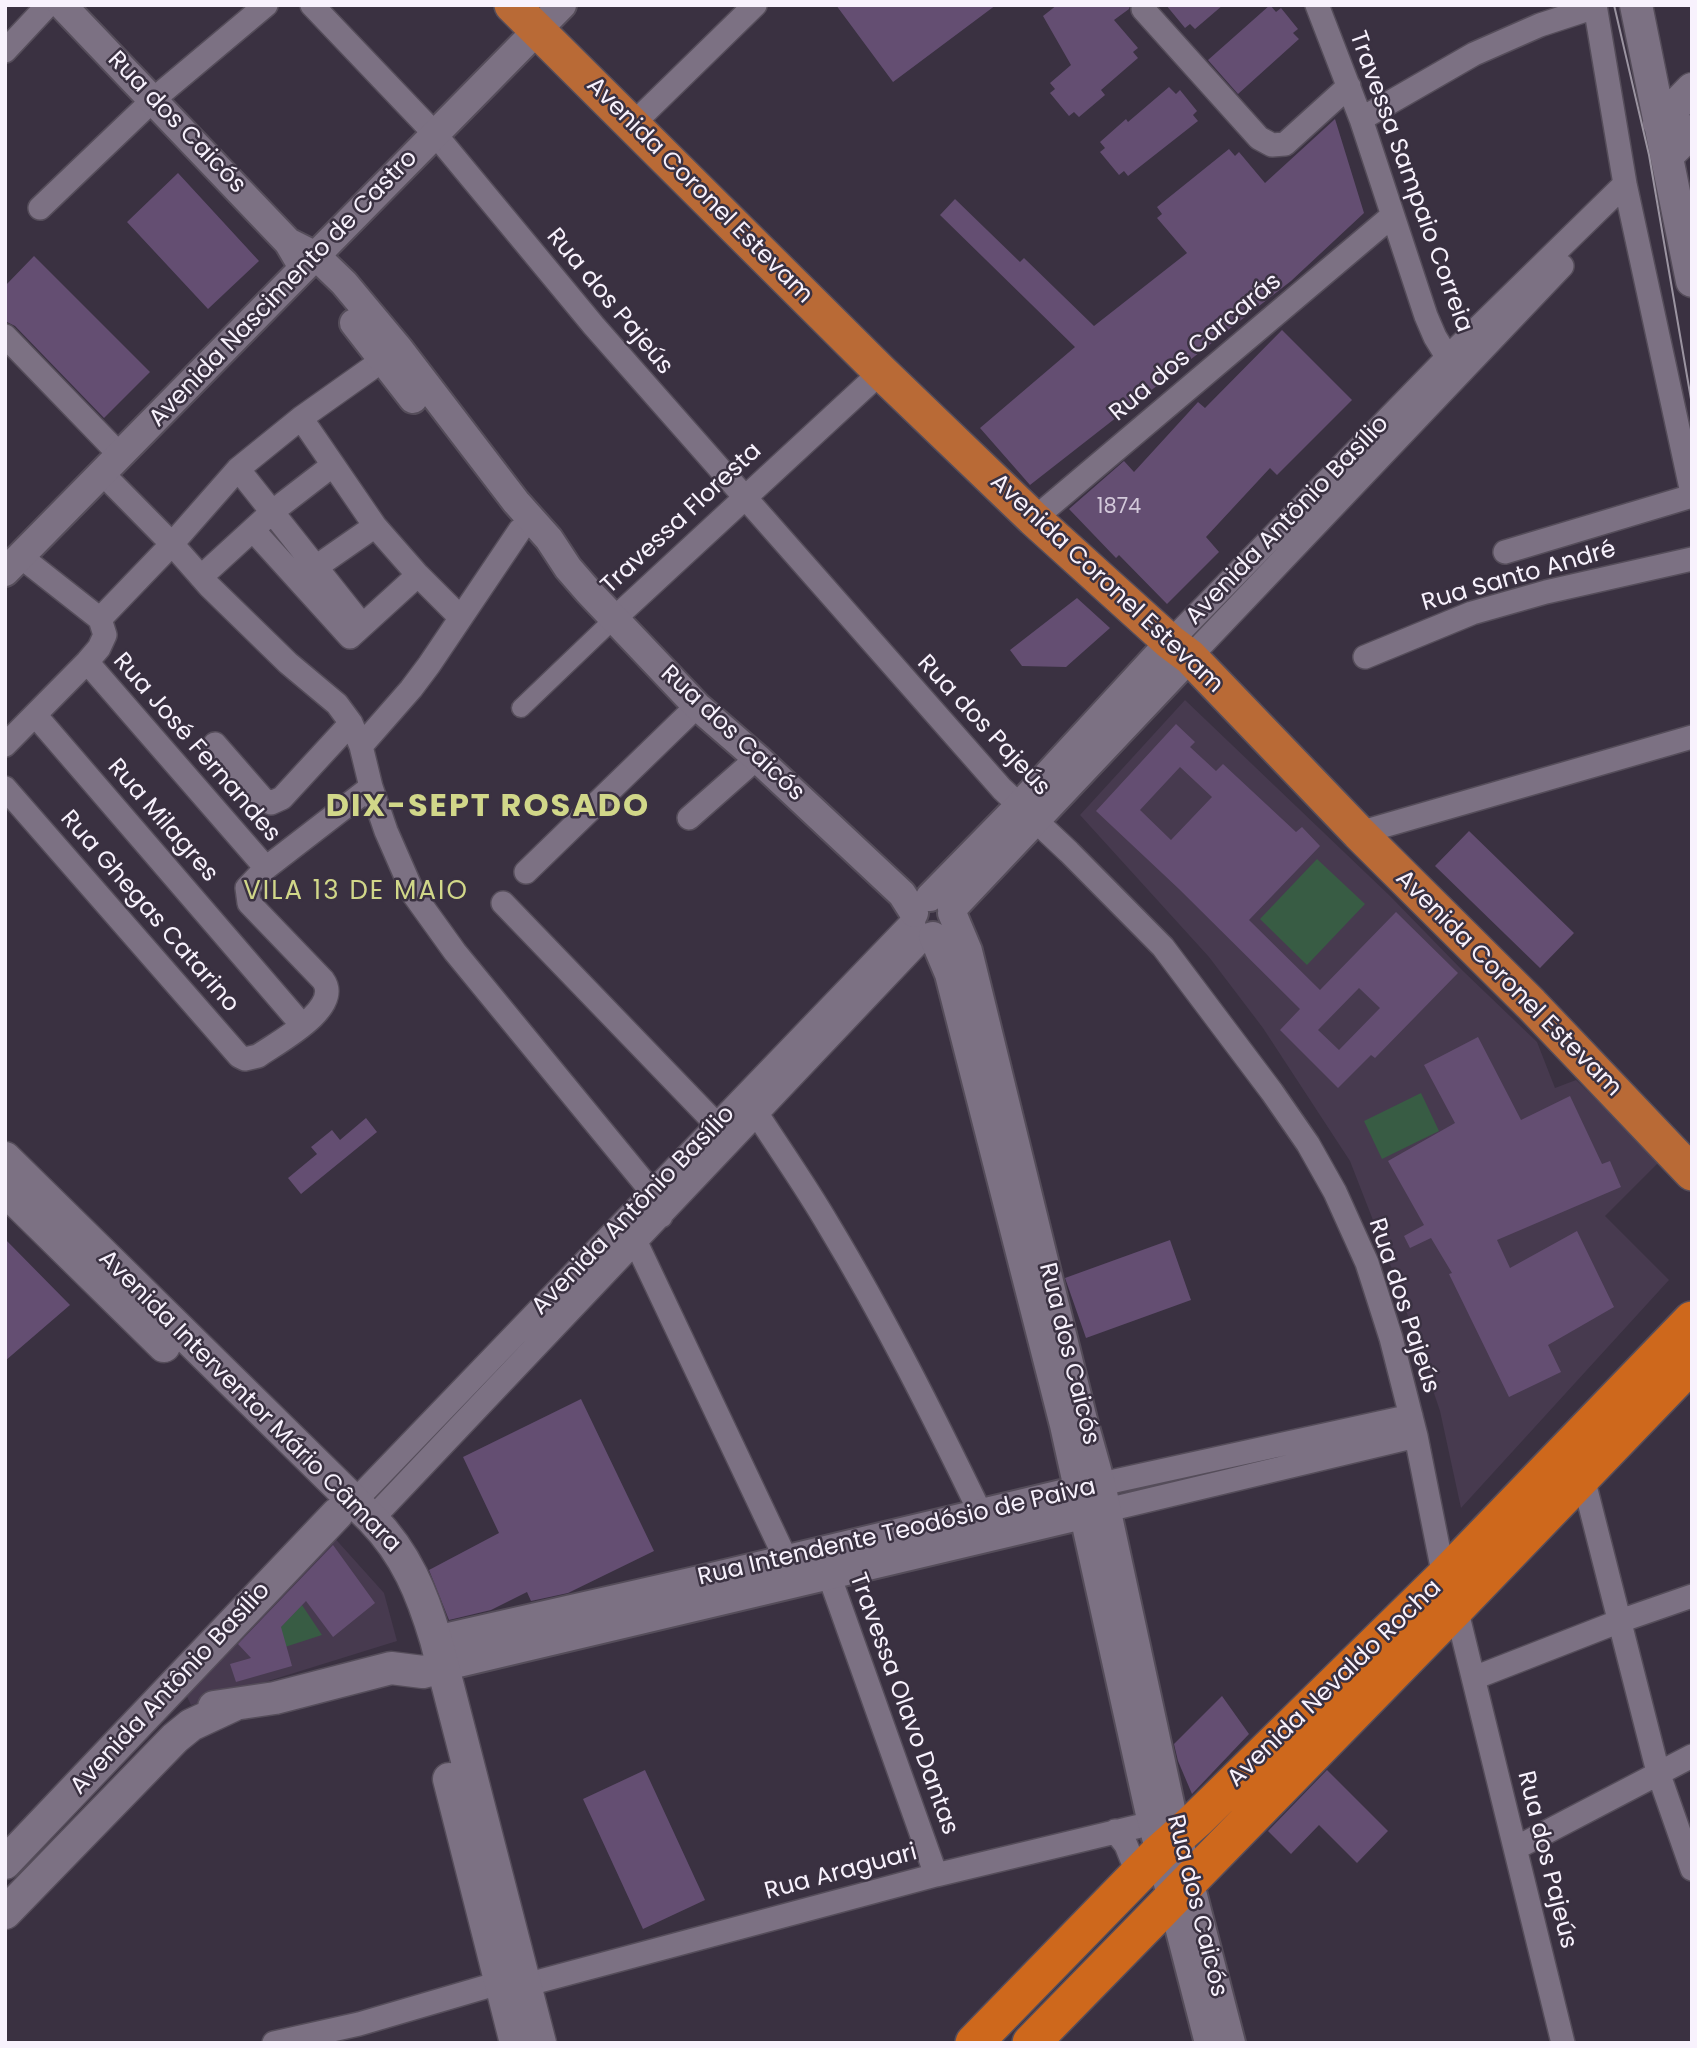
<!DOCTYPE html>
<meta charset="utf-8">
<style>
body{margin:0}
#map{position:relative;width:1697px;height:2048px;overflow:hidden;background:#3a3141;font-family:Poppins,sans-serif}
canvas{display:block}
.frame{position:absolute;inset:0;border:7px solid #f8f2fd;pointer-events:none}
</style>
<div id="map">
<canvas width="1697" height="2048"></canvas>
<div class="frame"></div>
</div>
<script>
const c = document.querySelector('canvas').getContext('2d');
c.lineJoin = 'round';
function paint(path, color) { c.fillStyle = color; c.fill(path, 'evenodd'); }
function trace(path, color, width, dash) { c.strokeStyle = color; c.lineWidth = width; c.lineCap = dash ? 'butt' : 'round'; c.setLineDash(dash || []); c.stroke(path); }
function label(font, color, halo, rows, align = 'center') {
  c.font = font + ' Poppins,sans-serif'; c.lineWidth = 5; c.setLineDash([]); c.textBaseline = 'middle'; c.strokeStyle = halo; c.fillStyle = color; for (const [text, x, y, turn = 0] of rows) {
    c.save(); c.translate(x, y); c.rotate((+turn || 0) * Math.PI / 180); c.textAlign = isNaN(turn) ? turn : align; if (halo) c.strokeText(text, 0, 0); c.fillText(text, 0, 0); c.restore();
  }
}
paint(new Path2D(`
 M1185,700L1390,896L1463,971L1537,1042L1555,1088L1576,1080L1660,1161L1605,1216L1669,1280L1461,1508L1440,1411L1392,1269L1350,1161L1263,1028L1209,957L1080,815Z
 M331,1534L384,1593L397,1641L191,1705L181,1684Z`), '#473a4f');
paint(new Path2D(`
 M1317,859L1365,904L1307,965L1260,919Z
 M1421,1093L1439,1131L1382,1159L1364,1121Z
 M302,1605L322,1635L251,1658Z`), '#385c44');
paint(new Path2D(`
 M836,5H996L893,82Z
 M1057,5H1130L1129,9L1114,20L1138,48L1133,52L1138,58L1101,90L1105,95L1079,117L1074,112L1069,116L1050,93L1055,89L1050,83L1071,65L1043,16Z
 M1166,5H1223L1195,29L1190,24L1185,28Z
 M1270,5L1276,12L1281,8L1298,29L1293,33L1299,39L1238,94L1208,60Z
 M1169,87L1176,94L1180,90L1197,111L1193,115L1198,121L1128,176L1124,171L1119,175L1100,152L1105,148L1100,142L1126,119L1128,122Z
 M1335,119L1364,213L1291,281L1030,485L980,428L1075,347L940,215L955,199L1020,262L1024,258L1094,326L1187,253L1157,218L1162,214L1157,207L1229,149L1235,156L1239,152L1265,183Z
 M178,173L259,261L208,309L127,222Z
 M34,256L150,372L104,418L15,326L5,321V286Z
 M1282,330L1352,400L1277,475L1270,468L1206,537L1219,552L1167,604L1119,555L1116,558L1069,509L1124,461L1134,472L1198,402L1205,408Z
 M1077,598L1110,628L1066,667L1022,666L1010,650Z
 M1176,724L1195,742L1190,747L1216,771L1223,764L1296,832L1302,827L1320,846L1249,920L1320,990L1396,912L1458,973L1375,1058L1371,1055L1338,1088L1280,1030L1300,1009L1179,889L1096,811ZM1180,767L1212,797L1171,840L1140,810ZM1359,988L1380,1008L1339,1050L1318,1030Z
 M1469,831L1574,933L1540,968L1435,866Z
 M1478,1037L1521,1120L1570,1096L1602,1164L1610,1161L1621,1187L1497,1240L1510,1268L1577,1231L1614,1307L1548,1345L1561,1372L1509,1397L1449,1274L1452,1273L1431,1238L1410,1248L1404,1236L1424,1225L1388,1161L1455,1123L1424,1065Z
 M366,1118L377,1132L301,1194L288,1178L317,1154L311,1147L332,1130L340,1140Z
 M5,1239L70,1305L5,1361Z
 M1170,1240L1191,1300L1086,1338L1065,1278Z
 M581,1399L654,1551L568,1593L531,1601L527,1592L491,1610L449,1620L429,1570L499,1533L463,1457Z
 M333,1545L375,1603L333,1637L306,1601L281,1627L292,1666L236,1682L230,1664L251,1658L238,1644Z
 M1222,1696L1249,1734L1192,1794L1178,1761L1174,1744Z
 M645,1770L705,1900L643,1929L583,1799Z
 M1327,1770L1388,1831L1357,1863L1319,1825L1291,1854L1268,1831Z`), '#644e72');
const pedestrian = new Path2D(`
 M521,708L615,618`);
const minor = new Path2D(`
 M312,5L435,134L594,326L1002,789L1069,852L1163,947L1272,1092L1308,1144L1335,1192L1367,1263L1391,1338L1416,1436L1444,1577
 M1317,5L1361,119L1426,316L1435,337L1454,368
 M1595,5L1625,184L1692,493
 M1143,9L1259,138L1272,145L1285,144L1349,86
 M5,51L48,5
 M1361,119L1474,54L1540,25L1595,7
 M633,124L755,5
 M40,208L154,99L266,5
 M5,336L121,456
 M301,418L375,526L418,575L460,617
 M238,469L362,625
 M103,474L172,544L209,586L288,663L337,704L351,723L361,746L371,787L386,831L414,895L455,952L652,1192L661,1216
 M1034,519L1392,216
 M253,530L350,637L418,575
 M1505,552L1692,496
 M316,567L375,526
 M201,577L272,512L333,465
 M615,618L881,372
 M100,619L172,544L238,469L301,418L397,350
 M1170,642L1447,358L1625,184
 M1190,657L1562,266
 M1365,657L1472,613L1546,592L1692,559
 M87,662L266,868
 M36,716L302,1025
 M215,744L263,799L271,803L282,798L351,723
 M5,745L87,662L99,648L105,635L100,619L20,556
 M361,746L411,689L429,665L520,530
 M5,788L239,1056L245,1059L258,1056C278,1042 343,1008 323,980L249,903L247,888L266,868L371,787
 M689,818L757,758
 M1359,833L1692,737
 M526,872L697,706
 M503,903L717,1125
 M757,1114C781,1151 807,1188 829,1226C885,1319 933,1415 980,1512L985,1528
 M631,1232L793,1574
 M1582,1474L1658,1772L1692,1869
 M1101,1484L1411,1416
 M354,1502L914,920
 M1107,1510L1416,1436
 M372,1519L926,935
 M824,1561L936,1875
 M1456,1608L1563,2043
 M1474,1678L1620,1621L1692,1596
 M1115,1831L1126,1845L1138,1875
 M1516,1848L1692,1756
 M525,1985L936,1875L1169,1819
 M274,2043L359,2024L499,1983`);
const tertiary = new Path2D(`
 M62,5L288,242L298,259
 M288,242L316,256L344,283L399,349L516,502L549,539L568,568L588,591L697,706L757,758L902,894L914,913
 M354,323L413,399
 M5,572L562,5
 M930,897L1019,806L1170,642
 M952,909L1190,657
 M952,913L968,951L1083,1420L1101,1484L1173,1818L1231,2043
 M933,936L949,974L1064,1425L1149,1810L1209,2043
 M436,1640L704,1579L1095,1486
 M442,1667L1100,1511`);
const secondary = new Path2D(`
 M1636,5L1692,281
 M1659,123L1692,89
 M1667,156L1692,131
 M5,1158L372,1519C406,1554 422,1593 436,1640L540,2043
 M5,1190L164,1346
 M214,1707L275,1698L391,1668L423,1672L442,1667
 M449,1779L516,2043
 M5,1863L337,1514
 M5,1913L175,1738L191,1725L236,1704`);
const primary = new Path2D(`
 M512,5L881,372L1034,519L1170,642L1190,657L1359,833L1531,1004L1692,1173`);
const trunk = new Path2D(`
 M974,2043L1159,1853L1196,1820L1444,1577L1692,1320
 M1031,2043L1456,1608L1692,1363`);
trace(pedestrian, '#554d5a', 21);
trace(minor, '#554d5a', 26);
trace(tertiary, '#554d5a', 32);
trace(secondary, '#554d5a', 35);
trace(primary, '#554d5a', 38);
trace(trunk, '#554d5a', 40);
trace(pedestrian, '#7c7183', 18);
trace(minor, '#7c7183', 23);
trace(tertiary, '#7c7183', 28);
trace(secondary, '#7c7183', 32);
trace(primary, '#b96a36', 35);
trace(trunk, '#ce681c', 37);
trace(new Path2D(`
 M1614,5L1649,155L1692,405`), '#9b94a1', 2);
label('21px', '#d3c9da', null, [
 ["1874",1119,508]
]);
label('24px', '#f8f2fd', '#3a3141', [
 ["Rua dos Caicós",176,123,46],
 ["Travessa Sampaio Correia",1410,182,70],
 ["Avenida Coronel Estevam",699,191,45],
 ["Avenida Nascimento de Castro",284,289,-46],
 ["Rua dos Pajeús",609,302,50],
 ["Rua dos Carcarás",1196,348,-40],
 ["Travessa Floresta",682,519,-43],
 ["Avenida Antônio Basílio",1288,521,-46],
 ["Rua Santo André",1519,577,-16],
 ["Avenida Coronel Estevam",1106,584,43],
 ["Rua dos Pajeús",983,726,47],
 ["Rua dos Caicós",732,734,43],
 ["Rua José Fernandes",196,748,49],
 ["Rua Milagres",162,821,49],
 ["Rua Ghegas Catarino",149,912,49],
 ["Avenida Coronel Estevam",1508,984,45],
 ["Avenida Antônio Basílio",634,1211,-46],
 ["Rua dos Pajeús",1403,1306,72],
 ["Rua dos Caicós",1068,1354,76],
 ["Avenida Interventor Mário Câmara",249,1402,45],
 ["Rua Intendente Teodósio de Paiva",897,1533,-13],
 ["Avenida Nevaldo Rocha",1335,1684,-44],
 ["Avenida Antônio Basílio",171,1689,-47],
 ["Travessa Olavo Dantas",903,1704,70],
 ["Rua dos Pajeús",1546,1860,76],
 ["Rua Araguari",841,1873,-15],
 ["Rua dos Caicós",1196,1906,76]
]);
c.letterSpacing = '2px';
label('26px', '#d1d789', '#3a3141', [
 ["VILA 13 DE MAIO",356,892]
]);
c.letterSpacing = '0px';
c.letterSpacing = '2px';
label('bold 32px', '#d1d789', '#3a3141', [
 ["DIX-SEPT ROSADO",488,808]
]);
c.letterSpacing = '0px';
</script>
